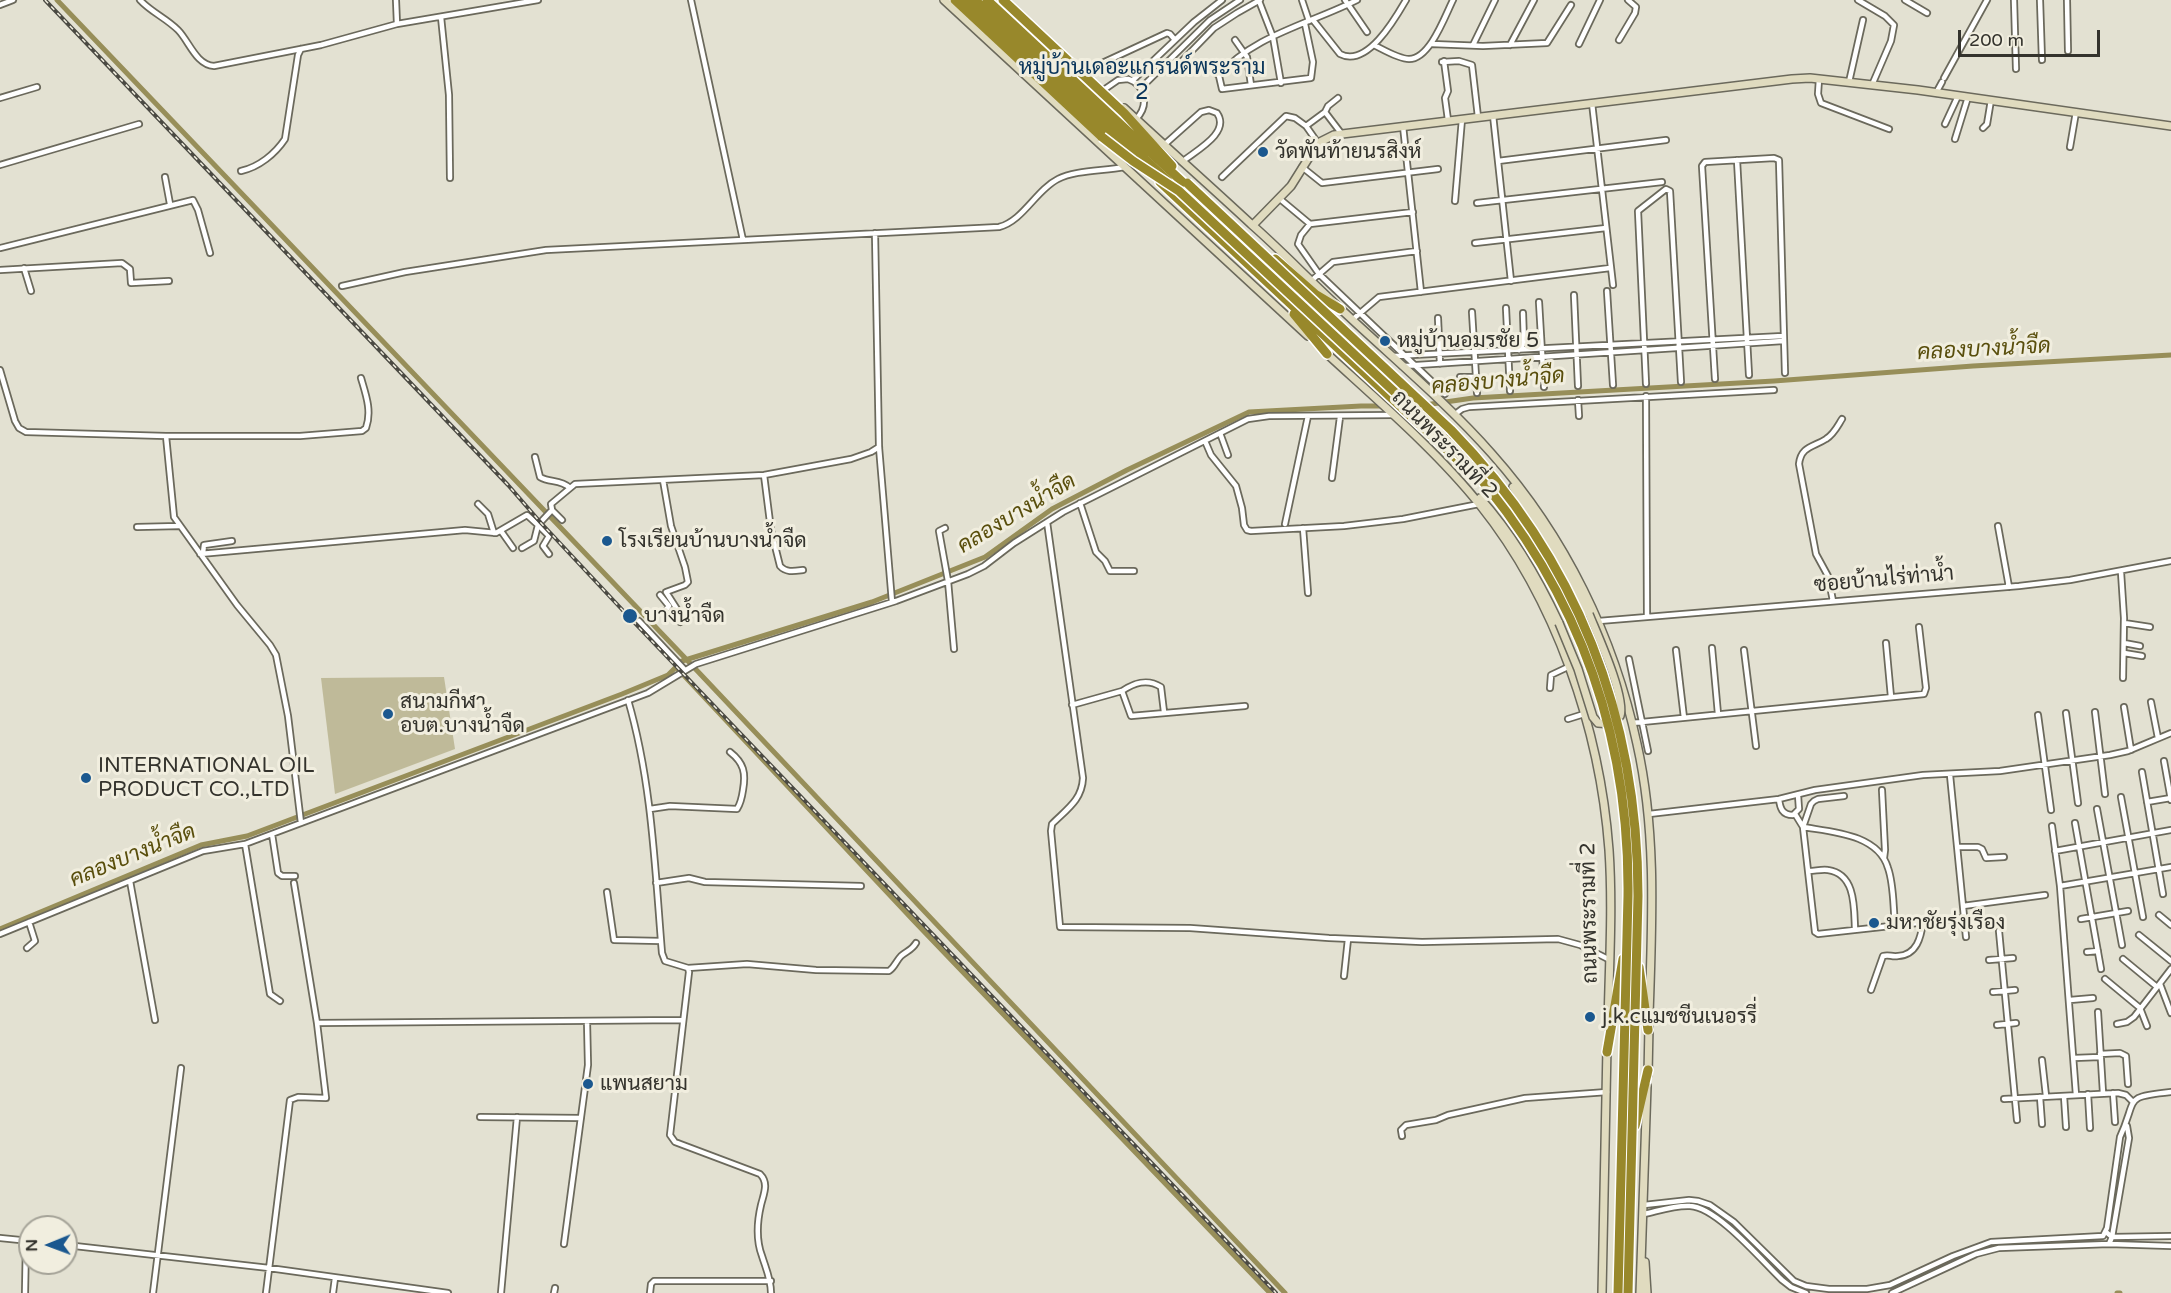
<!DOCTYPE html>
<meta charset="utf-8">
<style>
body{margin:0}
#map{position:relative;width:2171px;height:1293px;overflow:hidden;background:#e3e1d2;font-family:"Varela Round",sans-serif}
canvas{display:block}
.north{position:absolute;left:18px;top:1215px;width:60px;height:60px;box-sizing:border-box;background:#f1eedf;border:2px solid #a5a398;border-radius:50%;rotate:269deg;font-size:16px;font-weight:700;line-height:24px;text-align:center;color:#34332d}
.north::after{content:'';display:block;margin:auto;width:21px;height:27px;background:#1b588f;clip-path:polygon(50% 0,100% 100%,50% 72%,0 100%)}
.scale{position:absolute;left:1958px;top:30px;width:142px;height:27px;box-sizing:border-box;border:3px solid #34332d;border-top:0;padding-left:8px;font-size:18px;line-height:21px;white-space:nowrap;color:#34332d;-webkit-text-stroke:4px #f1eedf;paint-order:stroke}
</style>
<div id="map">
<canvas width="2171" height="1293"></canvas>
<div class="north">N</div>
<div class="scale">200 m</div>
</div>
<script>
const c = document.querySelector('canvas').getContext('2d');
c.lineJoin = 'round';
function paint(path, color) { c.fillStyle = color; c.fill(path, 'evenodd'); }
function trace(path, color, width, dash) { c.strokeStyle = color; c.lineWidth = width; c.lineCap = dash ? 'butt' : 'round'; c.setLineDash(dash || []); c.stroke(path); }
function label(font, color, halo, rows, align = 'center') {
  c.font = font + ' "Varela Round",Sarabun,sans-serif'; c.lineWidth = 6; c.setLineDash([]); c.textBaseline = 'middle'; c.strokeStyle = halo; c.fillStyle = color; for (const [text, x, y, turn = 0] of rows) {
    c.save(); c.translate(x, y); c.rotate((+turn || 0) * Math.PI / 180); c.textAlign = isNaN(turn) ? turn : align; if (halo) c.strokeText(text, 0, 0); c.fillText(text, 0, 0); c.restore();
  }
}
paint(new Path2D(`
 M444,677L455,749L335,794L321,678Z`), '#bfba99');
trace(new Path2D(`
 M57,0L687,660L1285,1293
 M1411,407L1473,398L1774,381L1973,366L2171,355
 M676,667L914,921L1270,1293
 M0,929L201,845L247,836L622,694L668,675L682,661L872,602L985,557L1052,509L1127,470L1249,412L1361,406H1398
 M2117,1293H2120`), '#978e59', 5);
const street = new Path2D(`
 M140,0C151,12 166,18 178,30C189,41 196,65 214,66L321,45L397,24L538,0
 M396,0L397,24
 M691,0L743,240
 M1302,0L1309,21
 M1345,0L1367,32
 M1858,0L1885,16L1894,25L1891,41L1872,85
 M1905,0L1927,13
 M2014,0L2016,69
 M2040,0L2042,60
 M2067,0L2068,51
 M1259,1L1273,37L1281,83
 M0,5L13,0
 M441,17L449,95L450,178
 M1313,20L1340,54C1367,68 1395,19 1406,0
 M1235,40L1247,57L1251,85
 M1619,40L1635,13L1636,7L1628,0
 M1432,44L1483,46L1547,43L1571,5
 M1579,44L1600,0
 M1374,45C1384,50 1399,59 1409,59C1430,59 1445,16 1453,0
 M1473,45L1495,0
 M1510,45L1534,0
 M1444,61L1448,91L1445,98L1448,120
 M1181,62L1214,28L1237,13L1260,0
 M1442,62L1459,61L1472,65L1478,117
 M1098,65L1167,33L1170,34L1175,40
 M1208,65L1219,76L1222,89L1311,78L1313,62L1305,24
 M1219,76C1251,36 1312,23 1357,0
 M1944,78L1987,0
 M1819,79L1818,94L1821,103L1889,129
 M1133,80L1194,22L1222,0
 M1849,82L1863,20
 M1141,88L1210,20L1240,0
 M1105,89L1118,80L1128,79C1146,85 1149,106 1136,119
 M1936,93L1942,82
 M0,98L37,87
 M1592,103L1613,285
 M1325,112L1328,106L1338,98
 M1493,115L1511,281
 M1945,124L1958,96
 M1306,126L1318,143
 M1403,126L1421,292
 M1983,128L1987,124L1991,100
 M1955,139L1968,97
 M1164,145L1201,112L1209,110L1217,113C1231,133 1195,151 1182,162
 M2070,147L2076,112
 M1737,160L1749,375
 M1498,161L1666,140
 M0,165L139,124
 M1302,167L1322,183L1438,169
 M241,171C259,167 275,154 285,139L298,55L301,49
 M165,177L170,204
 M1222,177L1286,116L1295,118L1306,126L1325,112L1341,133
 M1280,199L1310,224L1413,212
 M1455,201L1462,119
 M1477,203L1662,182
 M1310,224L1301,235L1298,244L1319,274L1445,394
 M875,233L879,447L892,602
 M1475,243L1606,228
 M0,248L193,200L198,210L210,253
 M24,268L31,291
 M0,270L122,263L130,269L131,283L169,281
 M1311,281L1333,262L1417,251
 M342,286L405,272L546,250L999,227C1023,221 1036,190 1058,179C1075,170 1104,171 1124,167
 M1607,291L1613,385
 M1574,295L1578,386
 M1539,302L1544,387
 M1506,308L1510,391
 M1472,312L1477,393
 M1438,318L1440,364
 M1352,320L1379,297L1610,268
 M1519,350L1524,343L1523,313
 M1393,356L1783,336
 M1402,366L1783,341
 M0,370L15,421L19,428L26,432L166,436L174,517L237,605L270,645L276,655L288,716L301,823
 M1460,377H1476
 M1715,379L1702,166L1705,162L1774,158L1779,160L1785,373
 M1646,384L1638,211L1666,189L1670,191L1681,382
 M1646,396L1647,617
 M1578,400L1579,416
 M1454,415L1462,409L1469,407L1774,390
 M1220,433L1228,455
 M166,436H300L362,431L366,428C372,411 366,395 361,378
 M1205,441L1211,455L1236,486L1242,508L1244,525L1247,530L1251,531L1344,526L1403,519L1479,504
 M535,457L540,477C550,483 560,479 570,488
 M764,475L771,530L780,566C786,573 795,571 803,570
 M1332,478L1340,417
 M663,480L671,526L685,567L688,582L685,585L666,592L682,617L680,622
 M1080,503L1096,552L1105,561L1110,571H1134
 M478,504L488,514L494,533
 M562,520L552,510L551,504L575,484L764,475L851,459L871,452L879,447
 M1047,522L1083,778C1082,800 1067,809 1052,824L1051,831L1060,927L1190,928L1329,938L1422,942L1558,939L1580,945L1610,960
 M1285,524L1308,416
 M1998,526L2009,587
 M137,527L179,526
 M945,528L939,531L948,581L954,649
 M1303,528L1308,593
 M501,531L513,548
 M522,548L534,541L538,525L549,536L543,546L549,554
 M203,553L204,545L232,541
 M200,554L465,530L496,533L527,515L538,525L552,510
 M2121,572L2124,618L2123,678
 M660,595L669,606L665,611
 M1833,601L1828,576L1816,554L1799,464C1801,446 1814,447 1826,439C1834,434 1837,427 1842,419
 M639,621L684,669
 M1599,621L2019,586L2070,580L2171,561
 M2124,623L2150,627
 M1886,643L1891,697
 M2124,643L2140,646
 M1712,648L1718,714
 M1676,650L1684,718
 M1744,650L1756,746
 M2124,653L2142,656
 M1629,659L1648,751
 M1550,688L1551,675L1568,667
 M1122,691C1134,683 1147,678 1161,687L1164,712
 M628,700C652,782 655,869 662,953L665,961L688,968L689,972L670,1135L675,1142L760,1174C769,1183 764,1193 761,1205C757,1222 756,1240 762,1256C766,1269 771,1279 771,1293
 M2151,702L2158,738
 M1072,705L1122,691L1131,716L1245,706
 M2124,707L2131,750
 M2095,712L2105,794
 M2066,713L2078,803
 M2038,715L2051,810
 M1568,719L1584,714
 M1632,723L1924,694L1926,688L1919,627
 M2164,761L2171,800
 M2142,772L2163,894
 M1950,775L1966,937
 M1882,790L1885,850L1884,858
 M1844,796L1818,799L1814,801L1811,804L1803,827L1815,932L1818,934L1963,918
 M2121,797L2143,917
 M1779,799C1780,808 1782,815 1793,815L1799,809L1798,795
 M2147,802L2171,798
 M650,809L670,806L737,809C741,803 742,797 743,790C746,773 744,763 730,752
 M2097,809L2122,945
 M1649,814L1779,799L1815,790L1923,775L2000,771L2110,755L2128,751L2171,733
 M1795,814L1803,827C1832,832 1878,834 1888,868C1894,885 1893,906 1895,924
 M2075,823L2101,969
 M2052,826L2060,886L2076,1095
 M272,834L278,873L282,876H295
 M245,844L270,994L280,1001
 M1958,847H1978L1982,849L1986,858L2004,857
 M2055,851L2171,830
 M1809,871C1815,871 1822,869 1828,870C1856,874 1854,908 1855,929
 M130,881L155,1020
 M656,883L689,878L705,882L861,886
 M2060,886L2171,867
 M607,892L614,940L661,941
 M1963,906L2045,895
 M2159,915L2171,925
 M2081,919L2128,911
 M1999,931L2017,1120
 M0,934L203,851L245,844L648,693L696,664L896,601L968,574L984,566L1014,543L1063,512L1248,419L1269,416L1393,415
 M2139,935L2171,961
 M27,948L35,941L29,922
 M2087,952L2098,951
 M2123,959L2157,987
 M1989,960L2013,958
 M688,968L747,964L816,970L889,971C895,967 896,961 901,956C907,951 912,950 916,943
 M1344,976L1348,939
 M2105,979L2140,1008L2147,1026
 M2160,984L2171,1013
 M1871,990L1883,956C1889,954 1891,957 1898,956C1917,955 1921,937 1923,922
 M1993,992L2015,990
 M2070,1000L2093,998
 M2098,1012L2103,1093
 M317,1023L683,1020
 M2117,1024L2127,1022L2134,1017L2171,969
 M1997,1025L2016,1023
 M2100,1054L2120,1053L2126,1056L2128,1084
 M2074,1058L2100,1057
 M2042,1060L2046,1096
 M2113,1093L2115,1122
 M2088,1094L2090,1128
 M2064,1096L2066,1127
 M2040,1097L2042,1124
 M2004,1099L2118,1093L2126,1095L2133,1102
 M480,1117L581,1118
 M1402,1136L1401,1130L1406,1125L1436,1120L1448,1115L1525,1098L1607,1092
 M1644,1205L1689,1200L1698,1201L1710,1205L1734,1222L1794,1281L1806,1286L1829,1289H1867L1890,1285L1953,1256L1991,1242L2103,1236L2107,1228L2120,1137C2138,1098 2122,1097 2171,1092
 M1644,1214C1658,1211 1675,1205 1690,1206C1717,1207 1762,1261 1782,1280L1791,1287L1806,1293
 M2106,1232L2112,1237L2171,1236
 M0,1238L30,1241
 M564,1244L588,1065L587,1021
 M2109,1244L2112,1237L2129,1138L2127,1126
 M66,1245L269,1268L448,1293
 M25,1293L26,1241
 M153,1293L181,1068
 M266,1293L290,1100L298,1097L326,1098L317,1023L294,883
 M333,1293L335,1278
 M501,1293L517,1117
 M554,1293L555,1288
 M650,1293L651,1284L654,1281H771
 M1892,1293L1976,1254L1999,1248L2109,1244L2171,1246`);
const secondary = new Path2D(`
 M944,0L1308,336
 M1124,108C1166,147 1209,185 1251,224C1283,252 1312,283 1344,312C1394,359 1447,403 1492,454C1565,536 1614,637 1637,744C1657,833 1652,924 1649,1015
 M1253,225L1291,186L1318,143L1334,135L1792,79L1810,78L1918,90L2171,126
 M1325,352C1376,399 1437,451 1480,505C1556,600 1600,729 1609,850C1613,909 1609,968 1608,1027
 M1513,487L1555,550L1589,614
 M1480,498C1513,535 1538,578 1559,623
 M1648,1075L1649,1026
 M1645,1262L1647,1293
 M1602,1293L1607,1047
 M1640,1293L1647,1086`);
const highway = new Path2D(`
 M955,0L1102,137
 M965,0L1135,158
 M975,0L1168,181
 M987,0L1191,190
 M1003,0L1124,113L1172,166
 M1160,182L1461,463
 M1275,259L1315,294L1340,309
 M1294,314L1327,354
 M1639,967L1648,1030
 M1607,1052L1623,959
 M1635,1126L1648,1070`);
trace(street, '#6b695c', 8);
trace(secondary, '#6b695c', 10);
trace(highway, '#fff', 12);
trace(street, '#fff', 4.5);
trace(secondary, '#e0dbbf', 7);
trace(highway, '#98882b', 9);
const rail = new Path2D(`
 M45,0L508,485L541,523L629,617L1276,1293`);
trace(rail, '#4b4a43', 4);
trace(rail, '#f1eedf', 1.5, [4.5]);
const secondaryBridge = new Path2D(`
 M1559,623L1578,669L1593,717L1598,723L1611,724L1620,716C1626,697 1597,634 1589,614`);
const highwayBridge = new Path2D(`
 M1102,137L1133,161L1179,191L1445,439C1568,567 1630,718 1628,896L1618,1293
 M1187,183L1451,430C1577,559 1638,717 1638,896L1628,1293`);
trace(secondaryBridge, '#6b695c', 10, []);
trace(highwayBridge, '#fff', 12, []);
trace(secondaryBridge, '#e0dbbf', 7);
trace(highwayBridge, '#98882b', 9);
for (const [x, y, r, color] of [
 [1263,152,6,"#1b588f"],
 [1385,341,6,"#1b588f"],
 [607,541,6,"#1b588f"],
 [630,616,8,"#1b588f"],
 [388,714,6,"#1b588f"],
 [86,778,6,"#1b588f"],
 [1874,923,6,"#1b588f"],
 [1590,1017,6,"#1b588f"],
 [588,1084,6,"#1b588f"]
]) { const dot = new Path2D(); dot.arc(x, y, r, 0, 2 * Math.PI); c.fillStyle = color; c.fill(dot); trace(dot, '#f1eedf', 2); }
label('21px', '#34332d', '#f1eedf', [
 ["วัดพันท้ายนรสิงห์",1275,152],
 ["หมู่บ้านอมรชัย 5",1397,341],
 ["โรงเรียนบ้านบางนํ้าจืด",619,541],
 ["บางน้ำจืด",644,616],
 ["สนามกีฬา",400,702],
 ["อบต.บางน้ำจืด",400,726],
 ["INTERNATIONAL OIL",98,766],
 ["PRODUCT CO.,LTD",98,790],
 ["มหาชัยรุ่งเรือง",1886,923],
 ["j.k.cแมชชีนเนอรรี่",1602,1017],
 ["แพนสยาม",600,1084]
], 'left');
label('21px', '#34332d', '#f1eedf', [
 ["ถนนพระรามที่ 2",1444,445,46],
 ["ซอยบ้านไร่ท่าน้ำ",1884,580,-5],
 ["ถนนพระรามที่ 2",1590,913,-91]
]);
label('22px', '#0a355a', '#f1eedf', [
 ["หมู่บ้านเดอะแกรนด์พระราม",1142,68],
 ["2",1142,93]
]);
label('italic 22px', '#594e0c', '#f1eedf', [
 ["คลองบางน้ำจืด",1984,350,-3],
 ["คลองบางน้ำจืด",1498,382,-5],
 ["คลองบางน้ำจืด",1017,514,-31],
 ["คลองบางน้ำจืด",133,856,-22]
]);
</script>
